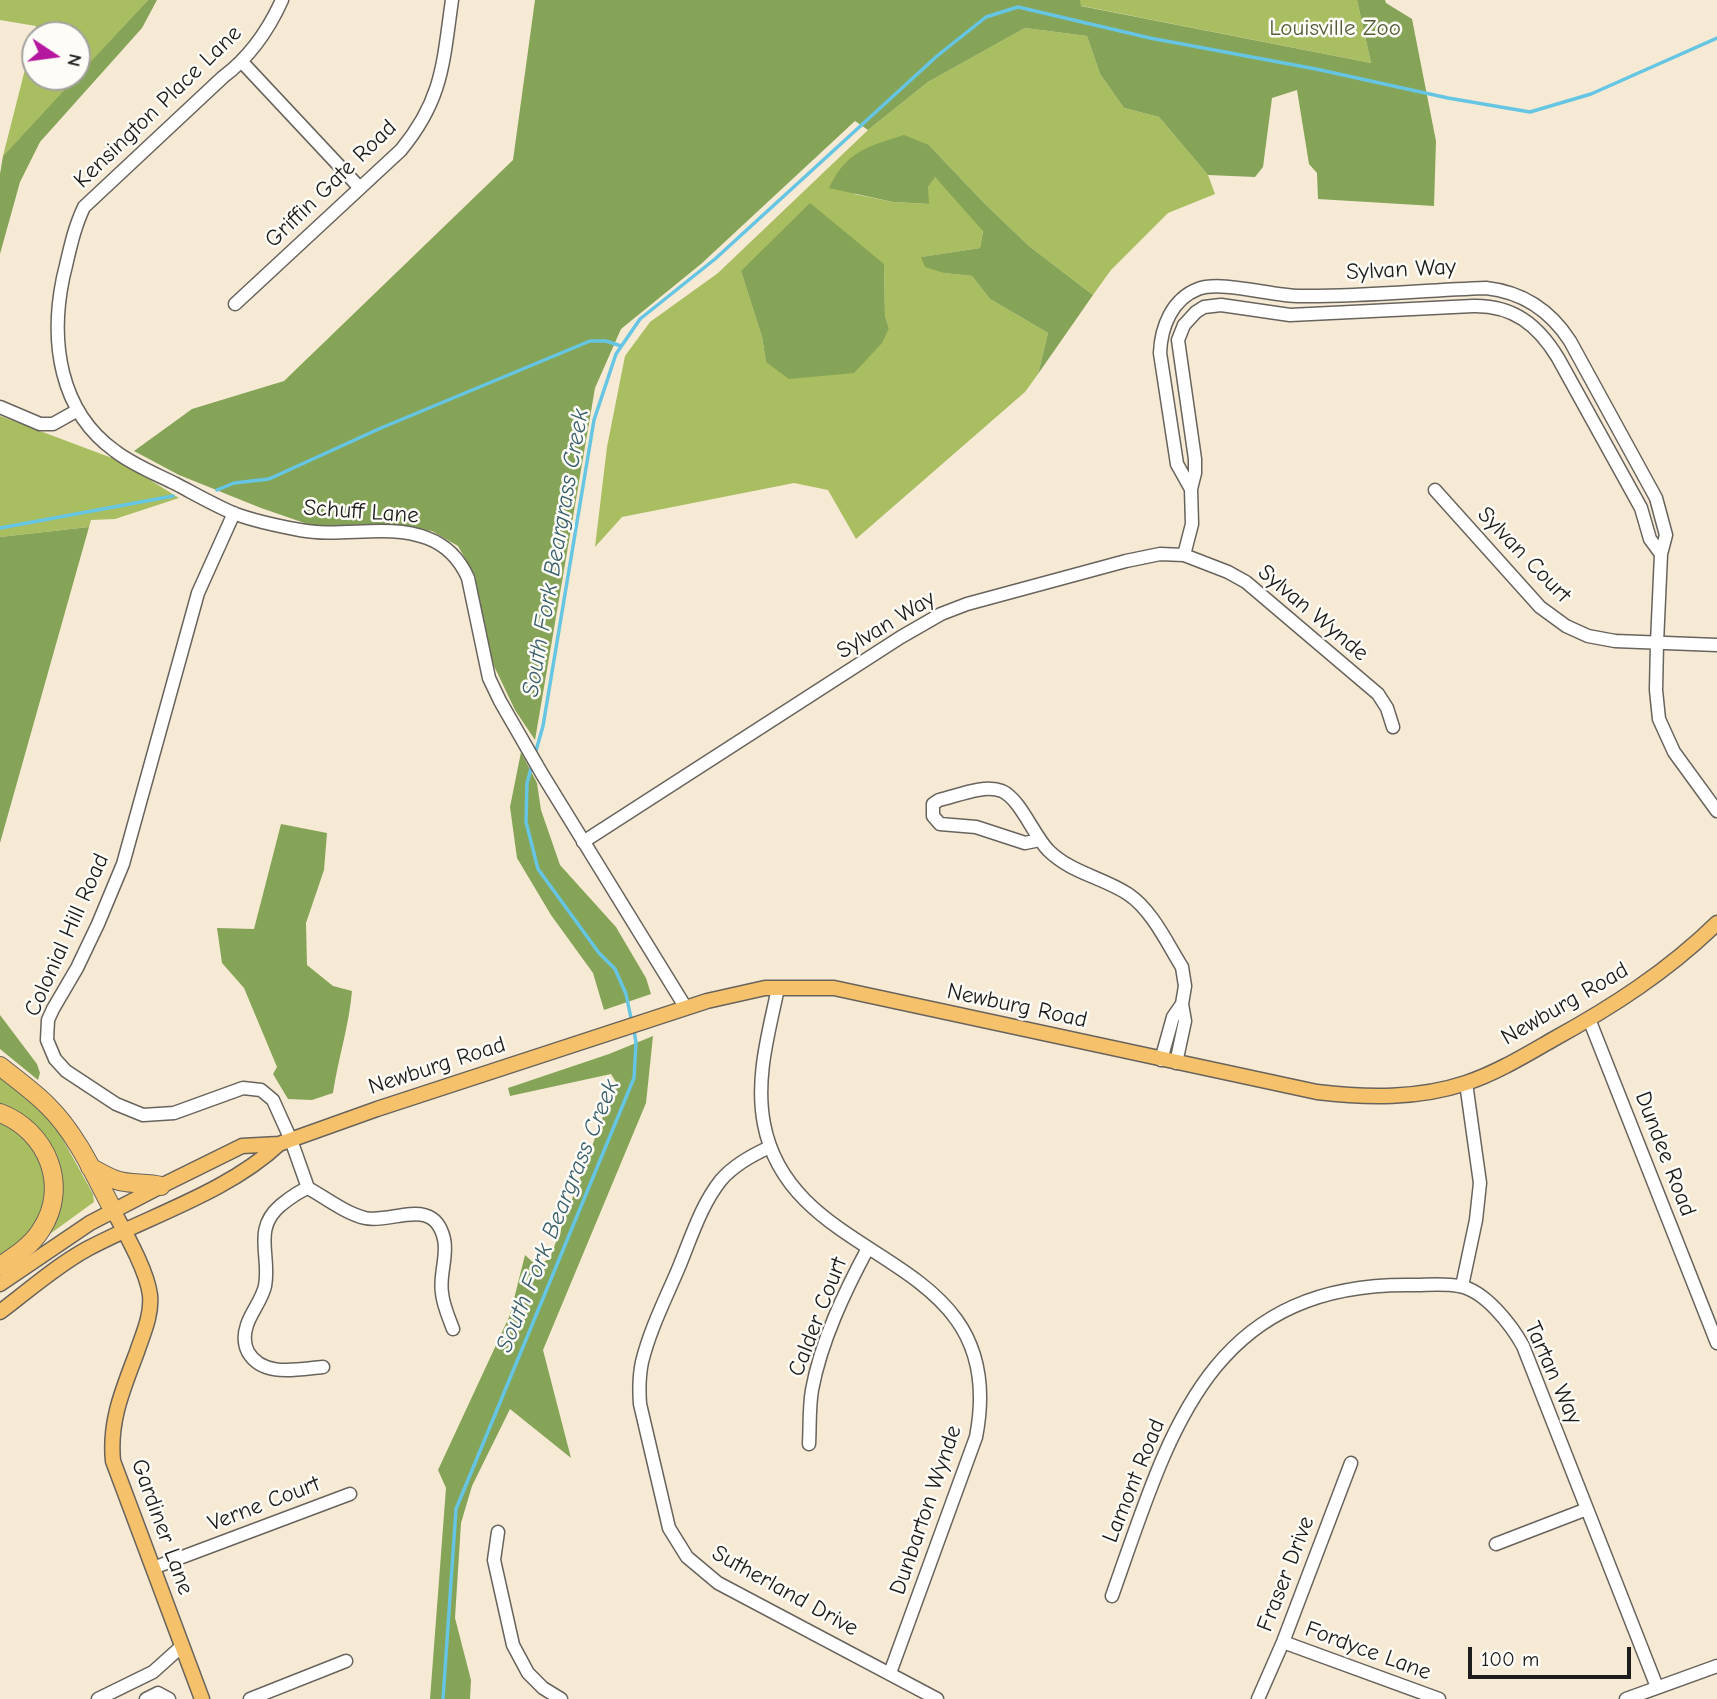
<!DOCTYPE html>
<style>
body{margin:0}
#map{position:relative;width:1717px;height:1699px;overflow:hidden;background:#f6ead5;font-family:"Comic Neue",sans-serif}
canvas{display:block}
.north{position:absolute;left:21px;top:21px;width:70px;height:70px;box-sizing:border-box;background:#fdfcf7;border:2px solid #a3a29f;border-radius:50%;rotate:103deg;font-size:19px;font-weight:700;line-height:28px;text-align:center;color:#1c1c1c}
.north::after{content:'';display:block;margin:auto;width:24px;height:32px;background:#b5179e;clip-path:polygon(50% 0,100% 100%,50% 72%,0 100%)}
.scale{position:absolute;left:1468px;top:1647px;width:163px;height:32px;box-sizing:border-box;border:4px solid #1c1c1c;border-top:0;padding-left:9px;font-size:21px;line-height:24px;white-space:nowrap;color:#1c1c1c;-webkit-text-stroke:5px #fdfcf7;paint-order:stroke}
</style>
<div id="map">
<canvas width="1717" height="1699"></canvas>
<div class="north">N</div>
<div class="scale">100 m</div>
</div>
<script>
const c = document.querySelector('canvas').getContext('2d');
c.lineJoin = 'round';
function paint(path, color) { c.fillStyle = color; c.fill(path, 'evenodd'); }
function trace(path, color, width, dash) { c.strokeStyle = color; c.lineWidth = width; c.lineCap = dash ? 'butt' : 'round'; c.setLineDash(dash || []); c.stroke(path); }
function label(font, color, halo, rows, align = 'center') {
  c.font = font + ' "Comic Neue",sans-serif'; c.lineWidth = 5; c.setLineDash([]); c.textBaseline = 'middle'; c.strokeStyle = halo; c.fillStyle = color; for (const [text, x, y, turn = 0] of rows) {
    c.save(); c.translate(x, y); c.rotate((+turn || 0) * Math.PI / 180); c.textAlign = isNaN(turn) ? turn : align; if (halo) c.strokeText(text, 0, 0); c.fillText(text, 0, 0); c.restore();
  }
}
paint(new Path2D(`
 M0,0H148L77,77V35H35V77H77L3,156L36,26L0,20Z
 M1052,0H1357L1371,63Z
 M1025,28L1087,36L1100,74L1124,108L1159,117L1208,175L1215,194L1168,213L1111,270L1093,295L1029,246L984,203L929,145L854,194L893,202L928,204V187L934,176L960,202L983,230L980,248L922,257L944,273L972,276L990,299L1048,333L1038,374L1025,392L856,539L828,490L794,483L622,517L595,547L607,447L625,356L650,322L718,273L868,130L928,82ZM884,264L885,316L889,328L766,362L762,337L741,271Z
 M0,416L120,461L179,498L115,519L91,520L89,527L0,537Z
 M0,1077L30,1101L56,1127L93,1194L94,1202L43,1239L60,1185L0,1106Z
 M0,1120C44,1139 59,1195 30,1233C23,1243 9,1250 0,1257Z`), '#a9bd61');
paint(new Path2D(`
 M148,0H157L142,28L40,142L20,182L0,254V174L3,156Z
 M535,0H1080L1081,6L1371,63L1357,0H1385L1386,3L1412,19L1436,141L1434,206L1318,199L1317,173L1309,164L1297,90L1272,98L1263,167L1255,177L1208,175L1159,117L1124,108L1100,74L1087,36L1025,28L928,82L868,130L855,121L701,264L621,329L595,388L535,740L515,710L494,666L483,627L475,576L458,546L432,531L377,524L319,528L261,508L179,475L134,451L192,409L284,381L513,160Z
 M904,135L929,145L984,203L1029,246L1093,295L1038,374L1048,333L990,299L972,276L944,273L925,267L921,257L980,248L983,231L935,177L928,187L929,204L893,202L829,188C846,151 869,146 904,135Z
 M810,203L884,264L885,316L889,328L882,343L854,373L789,379L766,362L762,337L741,271Z
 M89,527L0,843V537Z
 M521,752L537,783L541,810L560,865L616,927L646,978L651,994L604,1010L593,973L551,915L517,858L510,807Z
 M281,824L327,833L324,870L306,923L307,965L333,986L352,991C349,1026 338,1059 333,1093L312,1100L288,1099L273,1074L277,1067L244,988L222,963L217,928L254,929Z
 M0,1015L37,1064L40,1073L38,1080L0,1049Z
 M653,1036L646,1103L543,1350L571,1458L510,1409L472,1486L461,1523L455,1618L471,1680L470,1699H430L446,1488L438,1470L510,1315L525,1255L537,1266L550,1258L616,1082L611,1074L510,1096L508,1088L609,1054Z`), '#86a457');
trace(new Path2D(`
 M217,490L234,483L269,479L381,428L590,341H606L621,346
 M0,528L173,496
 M535,754L543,726L594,420L616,354L640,319L715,259L937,56L986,17L1018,7L1150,38L1316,69L1448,98L1530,112L1591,94L1717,38
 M532,765L527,783L526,822L538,869L599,953L615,969L626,994L632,1023
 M443,1699L456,1509L634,1078L636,1043L634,1030`), '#65c5e3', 3.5);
const minor = new Path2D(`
 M282,0C268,31 250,57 223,77L84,207C73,230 69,254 63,278C50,341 59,411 115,451C133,465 156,474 176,484C195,494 214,505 233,513C254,521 278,526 300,530C342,538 387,523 427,538C446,545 460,560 468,578L489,678L500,701L542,774L686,1008
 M242,62L359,187
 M235,304L401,150C443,99 443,63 452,0
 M0,407L40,424H53L78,410
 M1191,489L1177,464L1160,353C1161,327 1172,299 1198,289C1221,280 1272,296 1299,296C1361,297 1424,290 1486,288C1522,292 1550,310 1570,341L1656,498L1666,535L1661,554L1657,643L1656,690L1659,719L1674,752L1717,811
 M1435,490L1540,607L1566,626L1588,636L1615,641L1717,645
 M234,513L198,593L123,864L98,924L77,968L53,1009L48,1020L47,1040L55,1059L66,1071L116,1104L143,1115L174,1113L243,1088L261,1090L273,1100L291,1140L308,1188C326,1198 345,1213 365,1218C392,1224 434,1195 444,1239C448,1256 439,1275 442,1293C443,1305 449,1318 453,1329
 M1184,555L1192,524L1191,489L1195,473V459L1178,340L1184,325L1196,312L1204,307L1221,305L1290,315L1473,306C1513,305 1538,325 1558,358L1641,508L1650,539L1661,554
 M1040,840L1025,843L976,827L940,824L933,816V804L939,800C957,796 984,784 1002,791C1020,799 1033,834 1048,850C1071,873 1102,877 1128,894C1152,910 1167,943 1182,967L1185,986L1182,1004L1185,1021L1176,1063
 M583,842L901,637L941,614L967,604L1126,561L1160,554L1184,555L1228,572L1246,582L1378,694L1387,708L1393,727
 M778,988C769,1032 755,1078 764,1124C792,1272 1013,1247 976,1437L890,1673
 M1589,1019L1717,1343
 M1161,1060L1173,1017L1182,1004
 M770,1147C752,1155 734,1165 721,1180C701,1205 691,1238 679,1267C666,1298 650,1329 642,1362C639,1376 639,1390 640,1404L669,1528L687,1557L718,1583L937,1699
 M308,1188C297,1192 290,1198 281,1205C252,1229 271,1256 265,1286C262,1300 251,1312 247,1325C244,1334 244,1344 248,1352C263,1378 298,1369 323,1367
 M1462,1286L1476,1220L1480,1183L1466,1083
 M809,1444C810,1426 809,1407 812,1390C821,1341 845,1291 868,1248
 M498,1532L494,1560L513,1645L528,1673L543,1688L561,1699
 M1496,1544L1587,1509
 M153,1568L350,1494
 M1112,1596C1169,1436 1206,1282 1412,1285C1427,1285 1444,1283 1459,1286C1485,1290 1512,1326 1523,1346L1657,1687
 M1283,1642L1439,1699
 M98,1699L153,1672L182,1646
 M146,1699L158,1693L169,1699
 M250,1699L346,1661
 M1258,1699L1283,1642L1351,1463
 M1626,1699L1717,1666`);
const major = new Path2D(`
 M114,1212C126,1234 147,1271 150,1295C152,1315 143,1334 137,1352C123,1389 109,1421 113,1461L202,1699
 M0,1284L90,1223L161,1186L242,1146L279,1144L377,1109L707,1001L765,988H834L1317,1092C1367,1098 1418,1099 1466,1083C1496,1073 1524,1056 1552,1040C1612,1007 1668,971 1717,923
 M0,1312C28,1291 56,1266 87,1249C149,1216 228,1192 279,1144`);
const highway = new Path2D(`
 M0,1066C16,1079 33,1091 47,1105C77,1134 95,1176 114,1212
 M0,1113C47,1131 70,1186 41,1230C31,1246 15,1256 0,1266
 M90,1167C99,1172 107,1177 116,1180C130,1185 146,1182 161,1186`);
trace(minor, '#68645d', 15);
trace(major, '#68645d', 17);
trace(highway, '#68645d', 20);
trace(minor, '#fff', 12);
trace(major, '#f5c16b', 14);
trace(highway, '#f5c16b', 18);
label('23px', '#545c38', '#fdfcf7', [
 ["Louisville Zoo",1335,28]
]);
label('23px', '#1c1c1c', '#fdfcf7', [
 ["Kensington Place Lane",158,107,-44],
 ["Griffin Gate Road",331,184,-44],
 ["Sylvan Way",1401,270,-3],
 ["Schuff Lane",361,512,4],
 ["Sylvan Court",1524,555,46],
 ["Sylvan Wynde",1313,613,40],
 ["Sylvan Way",886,625,-31],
 ["Colonial Hill Road",67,935,-66],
 ["Newburg Road",1565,1004,-30],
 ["Newburg Road",1017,1006,12],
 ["Newburg Road",437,1066,-18],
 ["Dundee Road",1665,1154,69],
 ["Calder Court",818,1317,-69],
 ["Tartan Way",1553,1373,66],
 ["Lamont Road",1134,1481,-68],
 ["Verne Court",264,1504,-21],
 ["Dunbarton Wynde",926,1510,-71],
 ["Gardiner Lane",162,1527,70],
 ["Fraser Drive",1286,1574,-69],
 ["Sutherland Drive",785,1591,29],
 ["Fordyce Lane",1368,1651,20]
]);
label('italic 24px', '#39606c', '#fdfcf7', [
 ["South Fork Beargrass Creek",556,553,-80],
 ["South Fork Beargrass Creek",558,1216,-68]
]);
</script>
